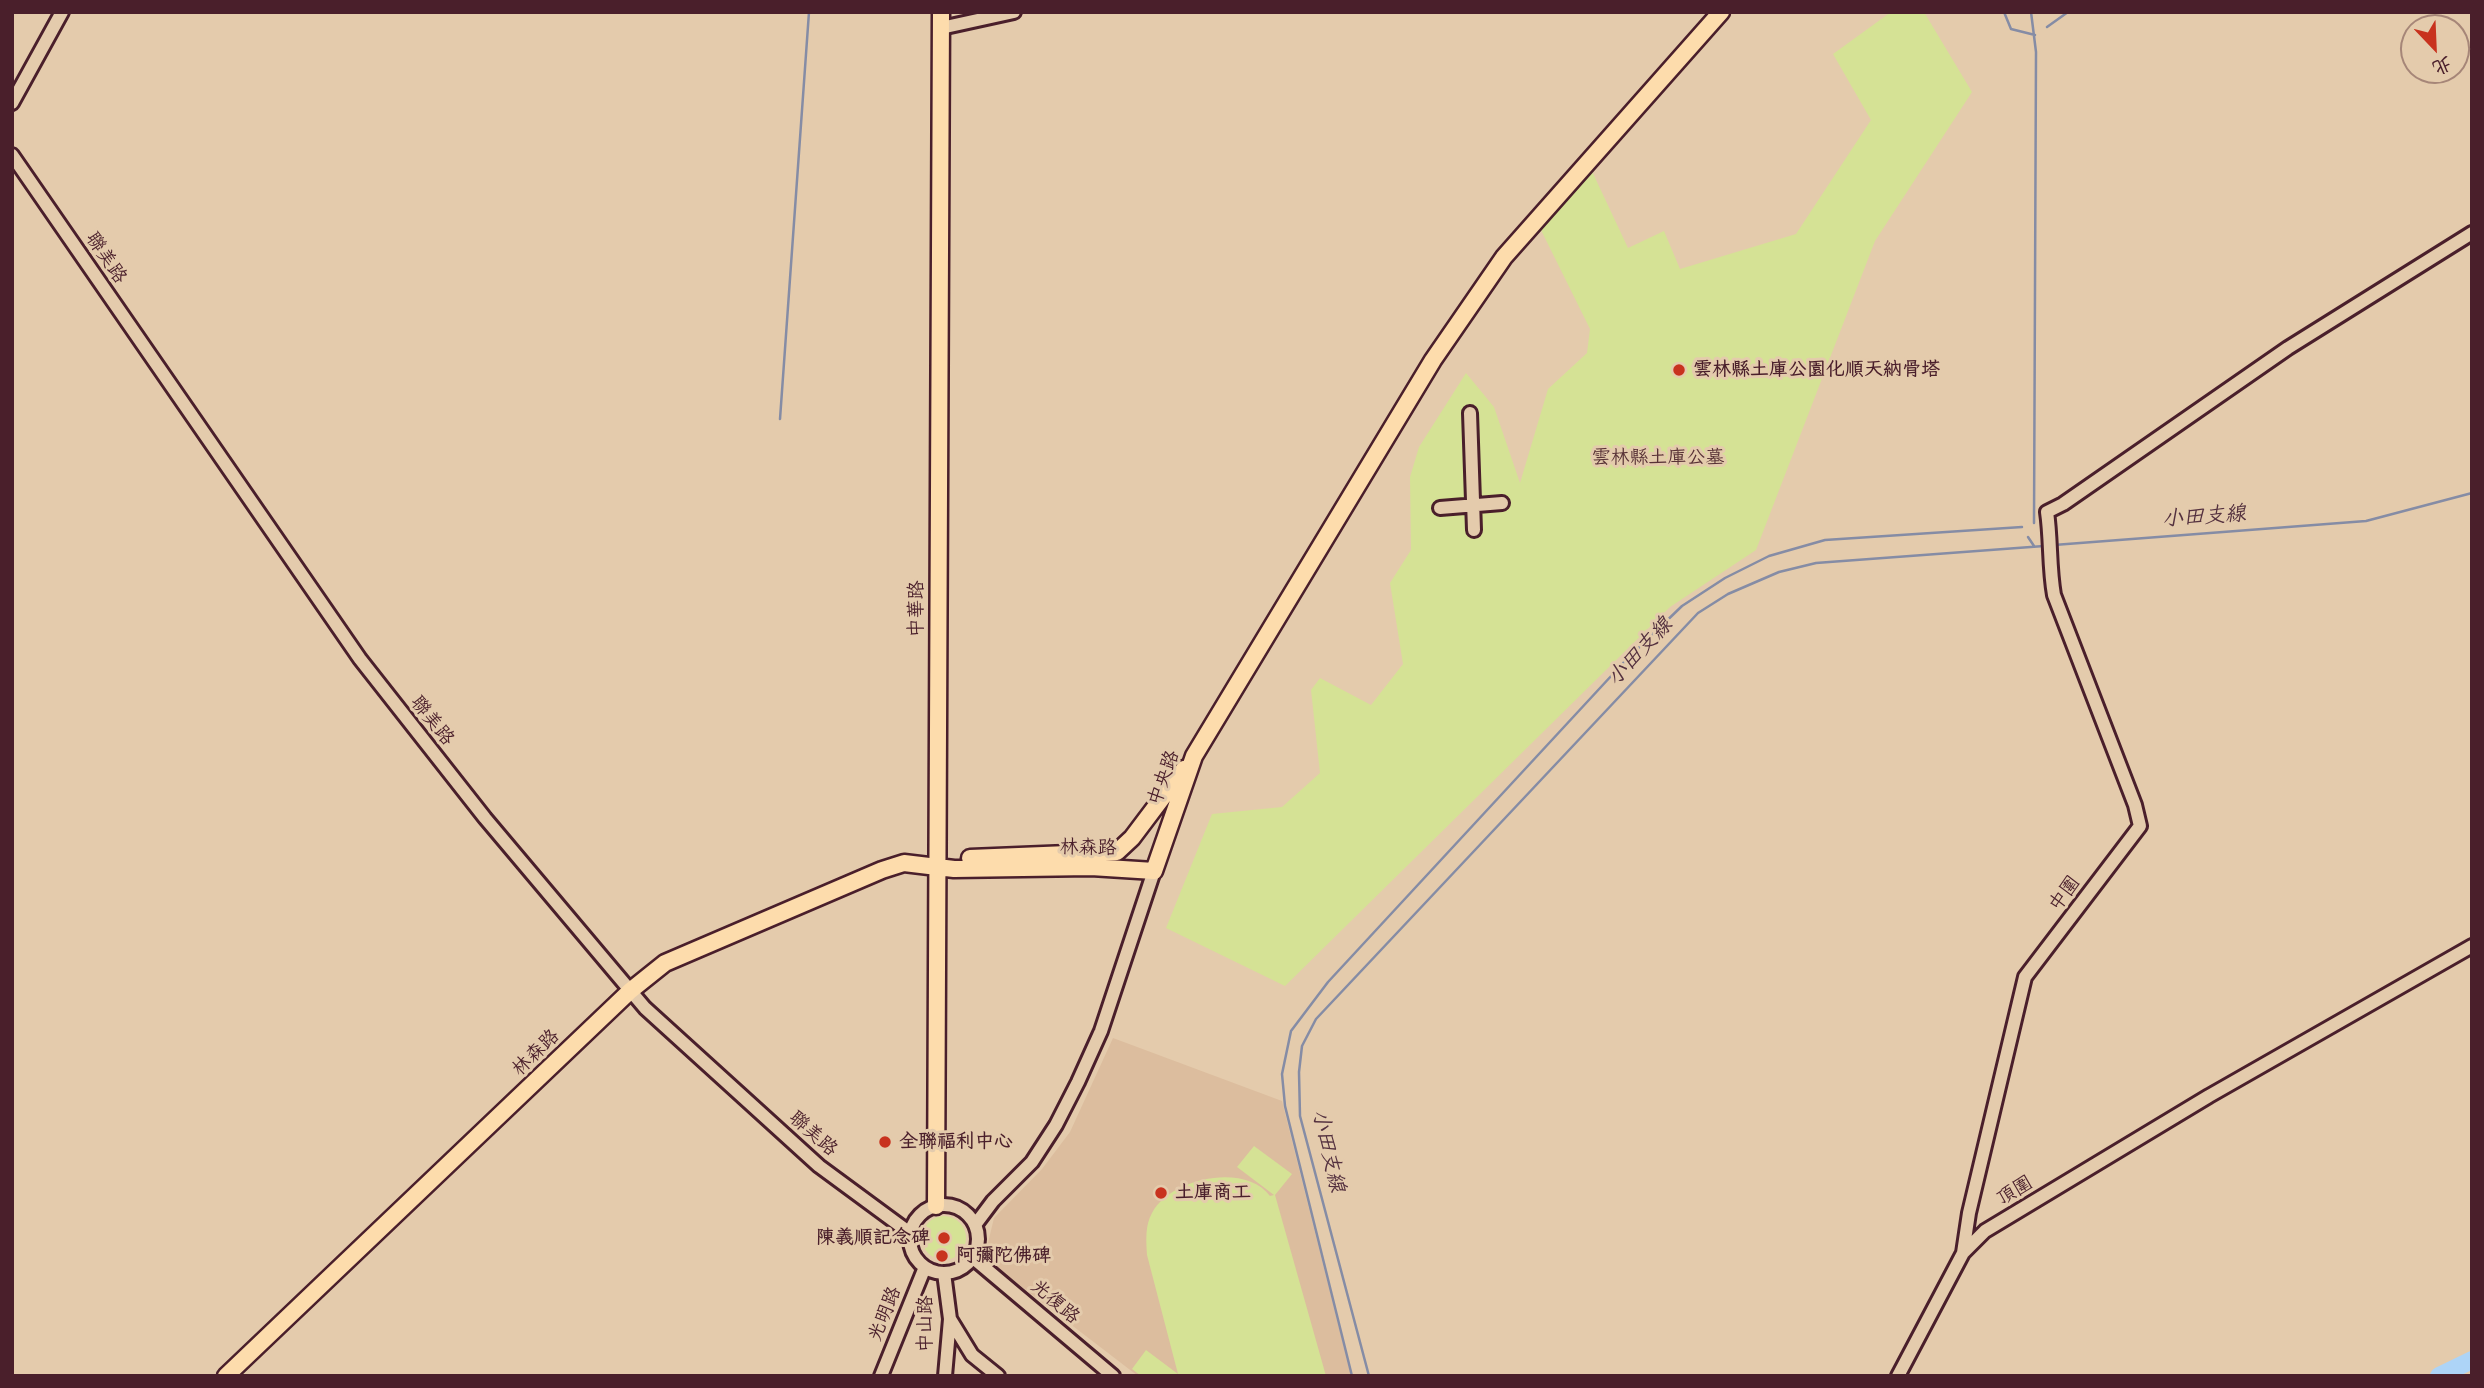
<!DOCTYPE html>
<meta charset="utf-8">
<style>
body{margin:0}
#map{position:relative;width:2484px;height:1388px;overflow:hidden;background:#e4cbac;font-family:"Patrick Hand","LXGW WenKai TC",sans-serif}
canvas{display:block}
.frame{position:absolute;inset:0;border:14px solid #4a1f2b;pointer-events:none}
.north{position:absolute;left:2400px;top:14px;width:70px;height:70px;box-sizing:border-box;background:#e4cbac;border:2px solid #a68678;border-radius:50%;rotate:157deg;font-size:19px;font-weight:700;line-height:28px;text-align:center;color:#4a1f2b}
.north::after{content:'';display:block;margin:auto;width:24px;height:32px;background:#c8321e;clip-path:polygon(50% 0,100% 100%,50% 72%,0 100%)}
</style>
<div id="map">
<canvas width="2484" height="1388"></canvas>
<div class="frame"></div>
<div class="north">北</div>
</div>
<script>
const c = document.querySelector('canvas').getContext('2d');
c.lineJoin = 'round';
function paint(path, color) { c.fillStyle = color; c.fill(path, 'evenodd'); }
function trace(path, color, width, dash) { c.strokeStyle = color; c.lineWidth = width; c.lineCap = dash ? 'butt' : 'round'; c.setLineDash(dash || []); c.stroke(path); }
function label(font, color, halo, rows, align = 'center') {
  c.font = font + ' "Patrick Hand","LXGW WenKai TC",sans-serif'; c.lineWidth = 6; c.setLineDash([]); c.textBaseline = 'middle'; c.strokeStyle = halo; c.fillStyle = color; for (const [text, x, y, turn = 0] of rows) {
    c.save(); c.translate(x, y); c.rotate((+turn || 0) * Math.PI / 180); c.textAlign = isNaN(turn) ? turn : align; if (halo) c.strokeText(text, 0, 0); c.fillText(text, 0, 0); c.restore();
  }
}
paint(new Path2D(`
 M1113,1038L1282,1101L1351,1376H1138L996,1267L988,1243L994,1218L1042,1169L1070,1132Z`), '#dcbd9e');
paint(new Path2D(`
 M1891,12H1924L1972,92L1875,241L1756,550L1670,607L1285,986L1166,928L1212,814L1282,807L1320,773L1311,690L1320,678L1371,705L1403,664L1390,583L1411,550L1410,477L1419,447L1466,373L1494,407L1520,483L1548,389L1587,353L1590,329L1539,226L1590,167L1628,248L1664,231L1680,269L1796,234L1871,120L1833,54Z
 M1254,1146L1292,1174L1275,1195L1326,1376H1141L1132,1369L1146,1350L1178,1374L1147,1255C1146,1241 1145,1225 1152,1213C1170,1178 1245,1162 1270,1196L1274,1195L1237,1167Z
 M922 1238a22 22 0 1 1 44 0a22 22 0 1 1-44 0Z`), '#d5e295');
trace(new Path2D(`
 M2004,12L2011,29L2035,35
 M2031,12L2036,52L2034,523
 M2047,27L2068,12
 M780,419L809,12
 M2028,537L2034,546
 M2054,545L2366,521L2472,493
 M1352,1376L1285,1106L1282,1074L1291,1031L1328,982L1625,661L1682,606L1725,578L1769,556L1825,540L2022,527
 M1369,1376L1300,1116L1299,1072L1302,1046L1316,1019L1698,613L1728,594L1779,572L1816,563L2044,546`), '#858ca5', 2.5);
trace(new Path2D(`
 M2439,1376L2472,1360`), '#add4f7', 18);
const minor = new Path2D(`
 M941,28L1014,12
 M12,103L62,12
 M12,155L360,659L485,818L645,1008L819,1166L910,1233
 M1470,413L1474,530
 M1440,508L1502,503
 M910 1239a34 34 0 1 1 68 0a34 34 0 1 1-68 0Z
 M975,1225L993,1201L1032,1162L1056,1125L1078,1082L1101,1031L1154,871
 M1963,1253L1969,1213L2025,977L2140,826L2135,805L2054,595C2049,567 2051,539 2047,512L2063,504L2288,348L2472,233
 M972,1257L1113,1376
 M944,1273L950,1319L945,1376
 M950,1319L972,1355L998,1376
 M881,1376L925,1267
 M1898,1376L1963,1253L1985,1231L2209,1096L2472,946`);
const major = new Path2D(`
 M970,858L1117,852L1132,838L1184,769
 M936,1206L941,12
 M226,1376L630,991L665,963L882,870L904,863L954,869L1091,867L1154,871L1194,756L1433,360L1504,257L1721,12`);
trace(minor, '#4a1f2b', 18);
trace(major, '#4a1f2b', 21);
trace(minor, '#e4cbac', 12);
trace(major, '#fddcac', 16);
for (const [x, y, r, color] of [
 [1679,370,7,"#c8321e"],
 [885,1142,7,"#c8321e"],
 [1161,1193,7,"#c8321e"],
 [944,1238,7,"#c8321e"],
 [942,1256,7,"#c8321e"]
]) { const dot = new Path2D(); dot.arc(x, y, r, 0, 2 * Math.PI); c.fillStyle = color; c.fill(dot); trace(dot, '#e4cbac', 2.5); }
label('19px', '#4a1f2b', '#e4cbac', [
 ["聯美路",106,258,56],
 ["中華路",917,609,-90],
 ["聯美路",432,721,51],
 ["中央路",1164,778,-70],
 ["林森路",1088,848,1],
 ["中圍",2065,894,-53],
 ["林森路",536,1053,-44],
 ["聯美路",813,1134,41],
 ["頂圍",2015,1191,-30],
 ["光復路",1055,1302,40],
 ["光明路",885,1314,-68],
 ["中山路",926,1324,-90]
]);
label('bold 19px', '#4a1f2b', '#e4cbac', [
 ["雲林縣土庫公園化順天納骨塔",1693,370],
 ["全聯福利中心",899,1142],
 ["土庫商工",1175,1193],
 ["陳義順記念碑",930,1238,"right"],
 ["阿彌陀佛碑",956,1256]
], 'left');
label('19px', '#583236', '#e4cbac', [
 ["雲林縣土庫公墓",1658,458]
]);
label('italic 21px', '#54313f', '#e4cbac', [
 ["小田支線",2204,517,-4],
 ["小田支線",1640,652,-47],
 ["小田支線",1328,1151,77]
]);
</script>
